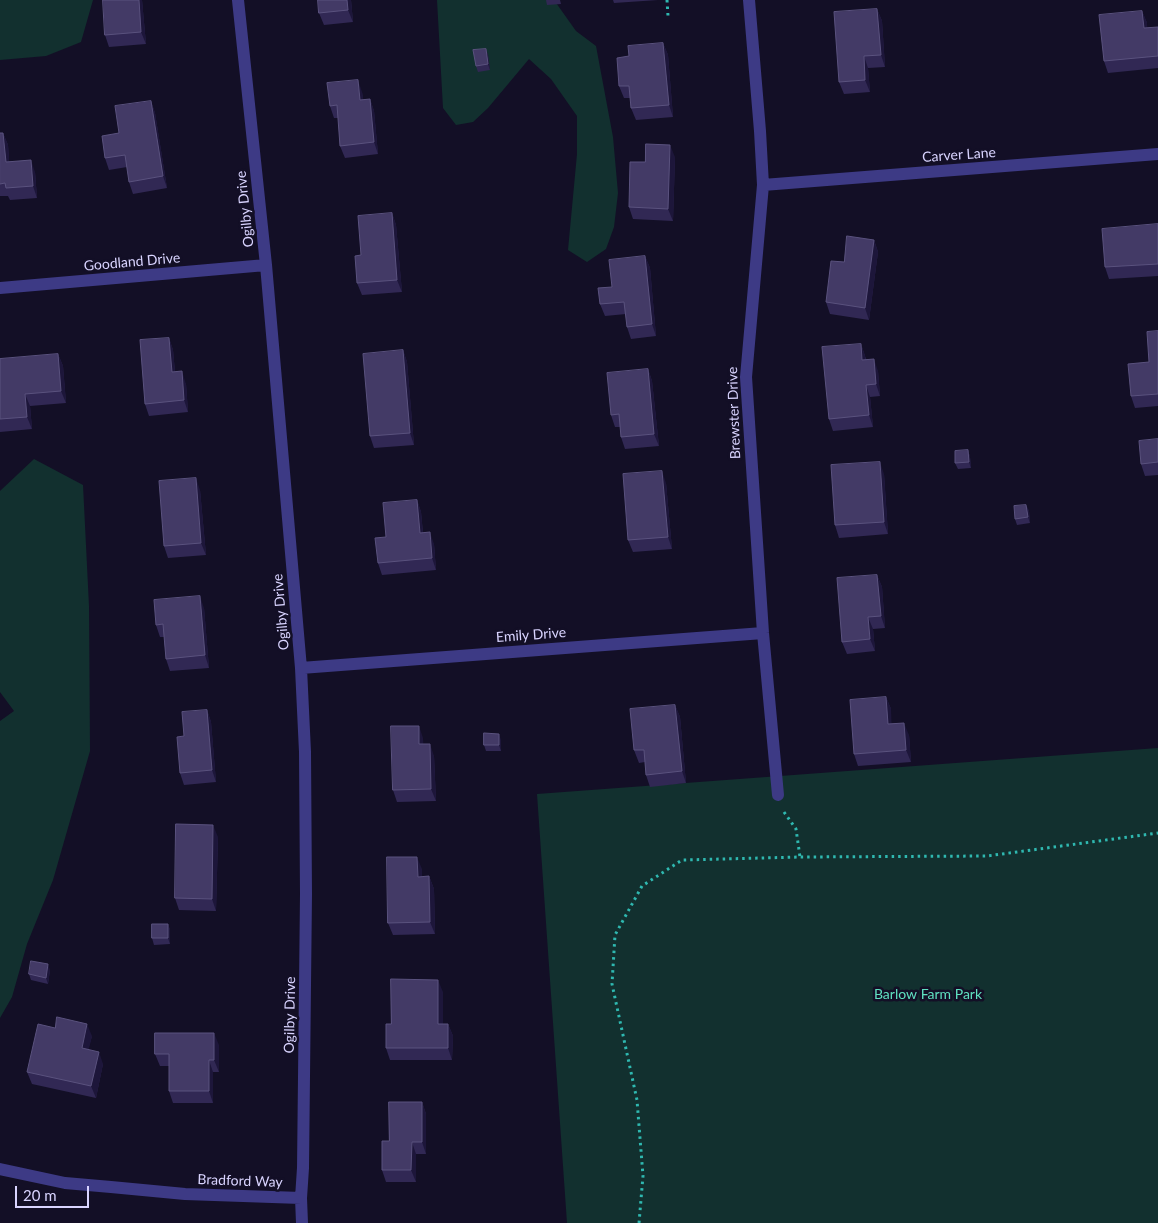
<!DOCTYPE html>
<style>
body{margin:0}
#map{position:relative;width:1158px;height:1223px;overflow:hidden;background:#130f26;font-family:Lato,sans-serif}
canvas{display:block}
.scale{position:absolute;left:15px;top:1186px;width:74px;height:22px;box-sizing:border-box;border:2px solid #d9d4ff;border-top:0;padding-left:6px;font-size:15px;line-height:18px;white-space:nowrap;color:#d9d4ff;-webkit-text-stroke:4px #130f26;paint-order:stroke}
</style>
<div id="map">
<canvas width="1158" height="1223"></canvas>
<div class="scale">20 m</div>
</div>
<script>
const c = document.querySelector('canvas').getContext('2d');
c.lineJoin = 'round';
function paint(path, color) { c.fillStyle = color; c.fill(path, 'evenodd'); }
function trace(path, color, width, dash) { c.strokeStyle = color; c.lineWidth = width; c.lineCap = dash ? 'butt' : 'round'; c.setLineDash(dash || []); c.stroke(path); }
function label(font, color, halo, rows, align = 'center') {
  c.font = font + ' Lato,sans-serif'; c.lineWidth = 5; c.setLineDash([]); c.textBaseline = 'middle'; c.strokeStyle = halo; c.fillStyle = color; for (const [text, x, y, turn = 0] of rows) {
    c.save(); c.translate(x, y); c.rotate((+turn || 0) * Math.PI / 180); c.textAlign = isNaN(turn) ? turn : align; if (halo) c.strokeText(text, 0, 0); c.fillText(text, 0, 0); c.restore();
  }
}
paint(new Path2D(`
 M0,0H93L81,42L46,56L0,60Z
 M437,0H554L576,31L596,46L613,137L618,193L614,227L606,249L587,262L568,250L577,154V116L551,79L529,59L488,108L473,122L456,125L443,108Z
 M34,459L83,485L89,606L90,751L53,880L27,944L12,997L0,1018V721L14,711L0,692V491Z
 M1158,748V1223H567L537,794Z`), '#12302f');
trace(new Path2D(`
 M667,0L668,16
 M784,812L796,829L800,857
 M639,1223L643,1176L637,1100L612,984L615,935L642,886L682,860L800,857L987,856L1158,833`), '#2fb8b0', 3, [2.5, 4]);
trace(new Path2D(`
 M238,0L266,265L301,668L305,752L306,894L303,1168L301,1198L302,1223
 M749,0L760,131L763,185L746,377L763,633L778,795
 M763,185L1158,154
 M0,288L266,265
 M301,668L763,633
 M0,1169L65,1183L111,1187L185,1194L301,1198`), '#3d3a85', 12);
paint(new Path2D(`
 M142,0L146,44L109,47L105,35Z
 M318,0H351L353,22L324,25L319,13Z
 M546,0H560L561,4L547,5Z
 M613,0H658L614,3Z
 M877,9L882,21L885,67L868,68L870,92L844,94L839,82Z
 M1142,11L1147,23V28L1158,27V68L1108,73L1104,61Z
 M663,43L668,55L673,117L636,120L631,108L630,98H624L619,86L629,56Z
 M486,49L488,55L490,70L478,72L476,66Z
 M362,92L363,100L370,99L374,111L378,154L345,158L340,146L338,118H334L330,106Z
 M151,101L155,113L167,188L133,194L129,182L127,167L109,170L105,158L119,133Z
 M0,133H3L8,145L9,162L35,172L37,198L10,200L8,196H0Z
 M675,157L673,221L633,219L629,207L645,162Z
 M392,213L396,225L402,292L362,295L357,283L361,255Z
 M1158,224V276L1109,279L1105,267Z
 M874,240L878,252L869,320L830,314L826,302L844,262Z
 M645,256L650,268L656,336L631,339L627,327L626,314L605,316L600,304L612,287Z
 M1158,331V406L1135,408L1131,396L1149,362Z
 M169,338L173,350L175,372L186,384L188,412L149,416L145,404Z
 M861,344L866,359L878,371L880,396L870,397L873,427L833,431L829,419Z
 M403,350L407,362L414,445L374,448L370,436Z
 M58,354L63,366L66,403L30,406L32,429L0,432V359Z
 M648,369L652,381L659,446L625,449L621,437L620,427H615L611,415Z
 M1158,439V475L1145,476L1141,464Z
 M968,450L970,457L971,468L958,469L955,463Z
 M884,474L888,534L839,538L835,525Z
 M666,483L672,549L633,552L628,540Z
 M200,490L206,555L168,558L164,546Z
 M417,500L421,512L423,533L434,544L436,570L382,575L378,563L386,537Z
 M1026,505L1029,511L1030,523L1017,525L1015,519Z
 M877,575L882,587L885,628L873,629L875,651L847,654L842,642Z
 M204,608L209,668L170,671L166,659L164,637H160L156,625Z
 M886,697L891,709V724L909,735L911,762L858,766L854,754Z
 M675,705L680,717L686,783L650,787L646,775L645,762L639,763L634,750Z
 M207,710L211,722L216,782L184,785L180,773L184,736Z
 M423,738V744L434,756L436,801L397,802L393,790Z
 M501,740V751H486L484,745Z
 M218,837L216,911L179,910L175,898Z
 M422,869V877L429,876L434,889L435,934L393,935L388,923Z
 M168,924L170,930V944L154,945L152,938Z
 M50,970L48,984L31,980L29,974Z
 M443,992V1024H448L453,1036L452,1060H390L386,1048L391,1024Z
 M92,1036L88,1050L103,1064L96,1098L32,1084L27,1072Z
 M219,1045V1072H213V1103H173L169,1091V1066H160L155,1054Z
 M422,1102L426,1114V1154H416V1182H386L382,1170L389,1141Z`), '#312854');
paint(new Path2D(`
 M139,0H142L146,44L141,32Z
 M347,0H351L353,22L348,10Z
 M877,9L882,21L885,67L881,55Z
 M1142,11L1147,23L1148,40L1144,28Z
 M663,43L668,55L673,117L669,105Z
 M486,49L488,55L490,70L488,64Z
 M864,56L868,68L870,92L865,80Z
 M358,80L362,92L365,112L360,100Z
 M370,99L374,111L378,154L374,142Z
 M151,101L155,113L167,188L163,176Z
 M3,133L8,145L10,174L6,162Z
 M670,145L675,157L673,221L668,209Z
 M31,160L35,172L37,198L33,186Z
 M392,213L396,225L402,292L397,280Z
 M874,240L878,252L869,320L865,308Z
 M645,256L650,268L656,336L652,324Z
 M169,338L173,350L176,384L172,372Z
 M861,344L865,356L867,372L862,360Z
 M403,350L407,362L414,445L410,433Z
 M58,354L63,366L66,403L61,391Z
 M874,359L878,371L880,396L876,384Z
 M648,369L652,381L659,446L654,434Z
 M182,371L186,384L188,412L184,400Z
 M866,385L870,397L873,427L869,415Z
 M25,394L30,406L32,429L27,417Z
 M968,450L970,457L971,468L969,462Z
 M880,462L884,474L888,534L884,522Z
 M662,471L666,483L672,549L668,537Z
 M196,478L200,490L206,555L201,543Z
 M417,500L421,512L424,545L420,533Z
 M1026,505L1029,511L1030,523L1028,517Z
 M430,532L434,544L436,570L432,558Z
 M877,575L882,587L885,628L881,616Z
 M200,596L204,608L209,668L205,655Z
 M868,617L873,629L875,651L870,639Z
 M886,697L891,709L892,736L888,724Z
 M675,705L680,717L686,783L682,771Z
 M207,710L211,722L216,782L212,770Z
 M904,723L909,735L911,762L906,750Z
 M419,726L423,738L424,756L419,744Z
 M499,734L501,740V751L499,745Z
 M430,744L434,756L436,801L431,789Z
 M213,825L218,837L216,911L212,899Z
 M417,857L422,869V889L418,877Z
 M429,876L434,889L435,934L430,922Z
 M168,924L170,930V944L168,938Z
 M48,964L50,970L48,984L46,978Z
 M438,980L443,992V1036L438,1024Z
 M87,1024L92,1036L86,1061L82,1048Z
 M448,1024L453,1036L452,1060L448,1048Z
 M214,1033L219,1045V1072L214,1060Z
 M99,1052L103,1064L96,1098L91,1086Z
 M209,1060L213,1072V1103L209,1091Z
 M422,1102L426,1114V1154L422,1142Z
 M412,1142L416,1154V1182L411,1170Z`), '#1d163a');
const building = new Path2D(`
 M103,0H139L141,32L105,35Z
 M318,0H347L348,10L319,13Z
 M877,9L881,55L864,56L865,80L839,82L834,12Z
 M1142,11L1144,28L1158,27V56L1104,61L1099,15Z
 M663,43L669,105L631,108L629,86H619L617,58L629,56L628,46Z
 M486,49L488,64L476,66L473,50Z
 M358,80L360,100L370,99L374,142L340,146L337,105L330,106L327,83Z
 M151,101L163,176L129,182L125,155L105,158L102,136L119,133L115,106Z
 M0,133H3L6,162L31,160L33,186L6,188L5,183L0,184Z
 M646,144L670,145L668,209L629,207L630,162H645Z
 M392,213L397,280L357,283L355,256L361,255L358,216Z
 M1158,224V264L1105,267L1102,229Z
 M847,236L874,240L865,308L826,302L831,261L844,262Z
 M645,256L652,324L627,327L624,302L600,304L598,288L612,287L609,260Z
 M1158,331V394L1131,396L1128,364L1149,362L1147,332Z
 M169,338L172,372L182,371L184,400L145,404L140,340Z
 M861,344L862,360L874,359L876,384L866,385L869,415L829,419L822,347Z
 M403,350L410,433L370,436L363,354Z
 M58,354L61,391L25,394L27,417L0,419V359Z
 M648,369L654,434L621,437L619,414L611,415L607,373Z
 M1158,439V462L1141,464L1139,441Z
 M968,450L969,462L955,463V451Z
 M880,462L884,522L835,525L831,465Z
 M662,471L668,537L628,540L623,474Z
 M196,478L201,543L164,546L159,481Z
 M417,500L420,533L430,532L432,558L378,563L375,538L386,537L383,503Z
 M1026,505L1028,517L1015,519L1014,506Z
 M877,575L881,616L868,617L870,639L842,642L837,578Z
 M200,596L205,655L166,659L163,624L156,625L154,600Z
 M886,697L888,724L904,723L906,750L854,754L850,700Z
 M675,705L682,771L646,775L644,750H634L630,709Z
 M207,710L212,770L180,773L177,737L184,736L182,712Z
 M391,726H419V744H430L431,789L393,790Z
 M484,733L499,734V745H484Z
 M176,824L213,825L212,899L175,898Z
 M387,857H417L418,877L429,876L430,922L388,923Z
 M152,924H168V938H152Z
 M31,961L48,964L46,978L29,974Z
 M391,979L438,980V1024H448V1048H386V1024H391Z
 M57,1017L87,1024L82,1048L99,1052L91,1086L27,1072L38,1024L55,1028Z
 M155,1033H214V1060H209V1091H169V1054H155Z
 M389,1102H422V1142H412L411,1170H382V1141H389Z`);
paint(building, '#433a66');
trace(building, '#5a527e', 1);
label('14px', '#d9d4ff', '#130f26', [
 ["Carver Lane",959,155,-4],
 ["Ogilby Drive",245,209,-96],
 ["Goodland Drive",132,262,-5],
 ["Brewster Drive",734,413,-92],
 ["Ogilby Drive",281,612,-95],
 ["Emily Drive",531,635,-4],
 ["Ogilby Drive",290,1015,-89],
 ["Bradford Way",240,1181,2]
]);
label('14px', '#5fe0c0', '#130f26', [
 ["Barlow Farm Park",928,994]
]);
</script>
